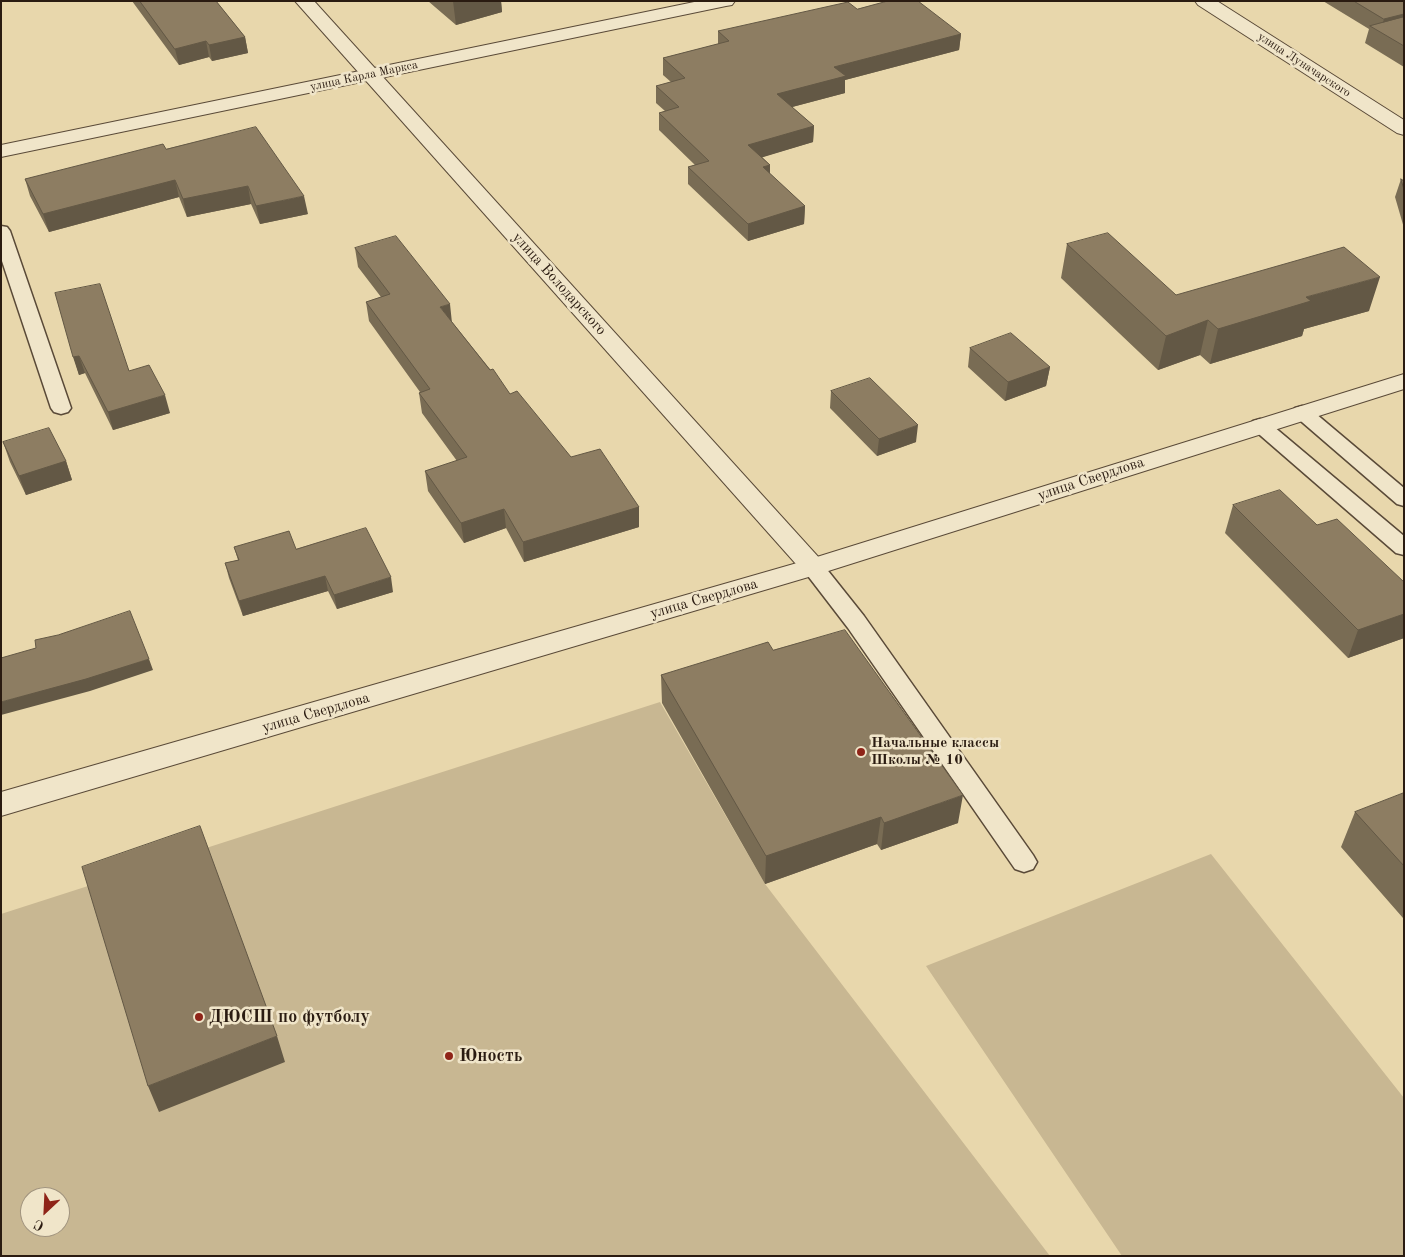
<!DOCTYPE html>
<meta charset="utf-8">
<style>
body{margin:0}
#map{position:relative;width:1405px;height:1257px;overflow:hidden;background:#e8d7ac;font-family:"Old Standard TT",serif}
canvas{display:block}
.frame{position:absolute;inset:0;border:2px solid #2a1b11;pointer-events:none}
.north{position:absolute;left:20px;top:1187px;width:50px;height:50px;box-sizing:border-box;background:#f0e5c9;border:1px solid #a1947f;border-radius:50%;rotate:205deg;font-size:14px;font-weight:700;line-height:20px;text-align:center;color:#2a1b11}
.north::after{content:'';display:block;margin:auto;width:18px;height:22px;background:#8f2418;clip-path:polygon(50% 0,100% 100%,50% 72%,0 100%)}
</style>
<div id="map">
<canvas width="1405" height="1257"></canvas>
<div class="frame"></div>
<div class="north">С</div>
</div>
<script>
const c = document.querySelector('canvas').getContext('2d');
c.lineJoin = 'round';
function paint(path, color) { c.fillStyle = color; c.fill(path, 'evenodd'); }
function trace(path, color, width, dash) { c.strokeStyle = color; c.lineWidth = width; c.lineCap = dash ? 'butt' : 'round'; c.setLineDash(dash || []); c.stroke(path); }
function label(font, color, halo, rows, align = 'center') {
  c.font = font + ' "Old Standard TT",serif'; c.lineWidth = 5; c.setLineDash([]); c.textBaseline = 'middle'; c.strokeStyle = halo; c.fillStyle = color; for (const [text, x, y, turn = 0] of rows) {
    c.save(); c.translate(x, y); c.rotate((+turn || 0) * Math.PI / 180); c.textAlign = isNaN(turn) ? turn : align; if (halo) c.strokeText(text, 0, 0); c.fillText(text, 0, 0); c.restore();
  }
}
paint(new Path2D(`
 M660,702L765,884L1050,1256H1V914ZM30,1197H60V1227H30Z
 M1211,854L1404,1098V1256H1122L926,966Z`), '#c8b792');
const service = new Path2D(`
 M1,226L7,227L10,231L71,408L68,412L61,414L54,412L51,408L1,258Z
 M1302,406L1309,408L1404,488V506L1397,504L1295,416L1292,412L1295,408Z
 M1260,419L1267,421L1404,536V555L1396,553L1253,429L1250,425L1253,421Z
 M813,560L821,562L864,616L1033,855L1037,862L1033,869L1024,872L1015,869L848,628L805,572L802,567L805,562Z`);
const minor = new Path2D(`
 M295,1H314L822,561L826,567L822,573L813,576L804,573Z`);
const tertiary = new Path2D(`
 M699,1H735L732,5L726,6L1,157V145Z
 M1195,1H1217L1404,120V135L1397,133L1198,5Z
 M1404,374V389L822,573L1,816V792L804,561Z`);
trace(service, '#5a4a38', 3);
trace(minor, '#5a4a38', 2);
trace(tertiary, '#5a4a38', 2);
paint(service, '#f0e5c9');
paint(minor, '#f0e5c9');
paint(tertiary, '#f0e5c9');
paint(new Path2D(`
 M132,1H216L245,37L248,53L212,61L209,57L179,65Z
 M428,1H501L502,12L456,25Z
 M1323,1H1404V67L1365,43L1369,29Z
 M857,9L961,34L959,50L845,80V93L792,107L814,126L813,142L762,157L770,165V174L805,206L804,224L748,241L688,184V167L695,165L659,130V113L665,111L656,103V86L671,82L663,75V58L718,44V31Z
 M166,149L308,214L260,224L251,204L187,217L179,197L49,232L30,196L25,179Z
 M1401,179L1404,181V228L1395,197Z
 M1067,244L1176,295L1369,311L1304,329L1302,336L1210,364L1200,355L1158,370L1061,278Z
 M355,248L452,322L510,394L571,457L639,507V527L524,562L506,528L464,543L428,491L425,471L457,461L422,413L419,393L420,392L369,321L366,302L381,297L358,267Z
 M55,293L129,371L170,413L113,430L85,373L79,375Z
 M970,348L1050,367L1046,386L1005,401L968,367Z
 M831,391L916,442L877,456L830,408Z
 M3,442L66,461L72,480L26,495L10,462Z
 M1233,505L1317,525L1404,582V638L1348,658L1225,533Z
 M234,547L296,549L393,592L337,609L328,591L243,616L229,578L225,563L238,560Z
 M773,650L958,823L881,850L877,844L765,884L662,703L661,675Z
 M1404,793V918H1403L1341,847L1355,812Z`), '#796c54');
paint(new Path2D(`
 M453,1H501L502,12L456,25Z
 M1404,14V28L1380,32L1384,19Z
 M961,34L959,50L845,80V93L777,111V94L834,67Z
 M245,37L248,53L212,61L209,45Z
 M206,41L209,57L179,65L175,49Z
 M814,126L813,142L747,162L748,145Z
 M770,165V182L763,167Z
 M175,180L179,197L49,232L43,214Z
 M248,186L251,204L187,217L183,199Z
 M304,196L308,214L260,224L256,206Z
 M805,206L804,224L748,241V224Z
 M1380,277L1369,311L1304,329L1302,336L1210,364L1218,329L1306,297Z
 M450,304L452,323L440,307Z
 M1208,320L1200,355L1158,370L1166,336Z
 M79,356L85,373L79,375L73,357Z
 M1050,367L1046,386L1005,401L1008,382Z
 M165,395L170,413L113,430L108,412Z
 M918,425L916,442L877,456L879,439Z
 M66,461L72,480L26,495L19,476Z
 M639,507V527L524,562L523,542Z
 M504,509L506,528L464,543L461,523Z
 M325,576L328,591L243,616L239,601Z
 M391,577L393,592L337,609L334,595Z
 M1404,614V638L1348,658L1358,630Z
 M149,659L153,670L90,691L1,715V702Z
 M963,795L958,823L881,850L884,823Z
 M881,817L877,844L765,884L766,856Z
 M277,1036L285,1062L159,1112L148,1086Z`), '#635845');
const building = new Path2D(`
 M140,1H216L245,37L209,45L206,41L175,49Z
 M888,1H918L961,34L834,67L846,76L777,94L814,126L748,145L770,165L763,167L805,206L748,224L688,167L709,161L659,113L679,107L656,86L685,78L663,58L729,41L718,31L848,2L857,9Z
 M1354,1H1404V14L1384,19Z
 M1404,17V46L1370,26Z
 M256,127L304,196L256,206L248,186L183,199L175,180L43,214L25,179L163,144L166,149Z
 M1401,179L1404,181V189Z
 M1108,233L1176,295L1344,247L1380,277L1306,297L1311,301L1218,329L1208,320L1166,336L1067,244Z
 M396,236L450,304L440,307L490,370L493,369L510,394L517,391L571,457L600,449L639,507L523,542L504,509L461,523L425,471L467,457L419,393L430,389L366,302L390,294L355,248Z
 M100,284L129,371L149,365L165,395L108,412L79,356L73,357L55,293Z
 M1011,333L1050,367L1008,382L970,348Z
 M870,378L918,425L879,439L831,391Z
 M49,428L66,461L19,476L3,442Z
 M1280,490L1317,525L1337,519L1404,582V614L1358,630L1233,505Z
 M366,528L391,577L334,595L325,576L239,601L225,563L239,560L234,547L289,531L296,549Z
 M130,611L149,659L86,679L1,702V658L36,648L35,640L58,635Z
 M845,630L963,795L884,823L881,817L766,856L661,675L768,642L773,650Z
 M1404,793V866L1355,812Z
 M200,826L277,1036L148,1086L82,867Z`);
paint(building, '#8d7d62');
trace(building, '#635845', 1);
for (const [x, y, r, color] of [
 [861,752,5,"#8f2418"],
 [199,1017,5,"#8f2418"],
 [449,1056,5,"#8f2418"]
]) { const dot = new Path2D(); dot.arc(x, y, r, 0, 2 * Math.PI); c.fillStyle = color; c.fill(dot); trace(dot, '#f0e5c9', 2); }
label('12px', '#2a1b11', '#f0e5c9', [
 ["улица Луначарского",1304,65,33],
 ["улица Карла Маркса",364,76,-12]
]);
label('15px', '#2a1b11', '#f0e5c9', [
 ["улица Володарского",559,284,48],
 ["улица Свердлова",1091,479,-18],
 ["улица Свердлова",704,599,-16],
 ["улица Свердлова",316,713,-16]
]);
label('bold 15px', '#2a1b11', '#f0e5c9', [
 ["Начальные классы",871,743],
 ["Школы № 10",871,760]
], 'left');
label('bold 18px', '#2a1b11', '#f0e5c9', [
 ["ДЮСШ по футболу",209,1017],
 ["Юность",459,1056]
], 'left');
</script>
